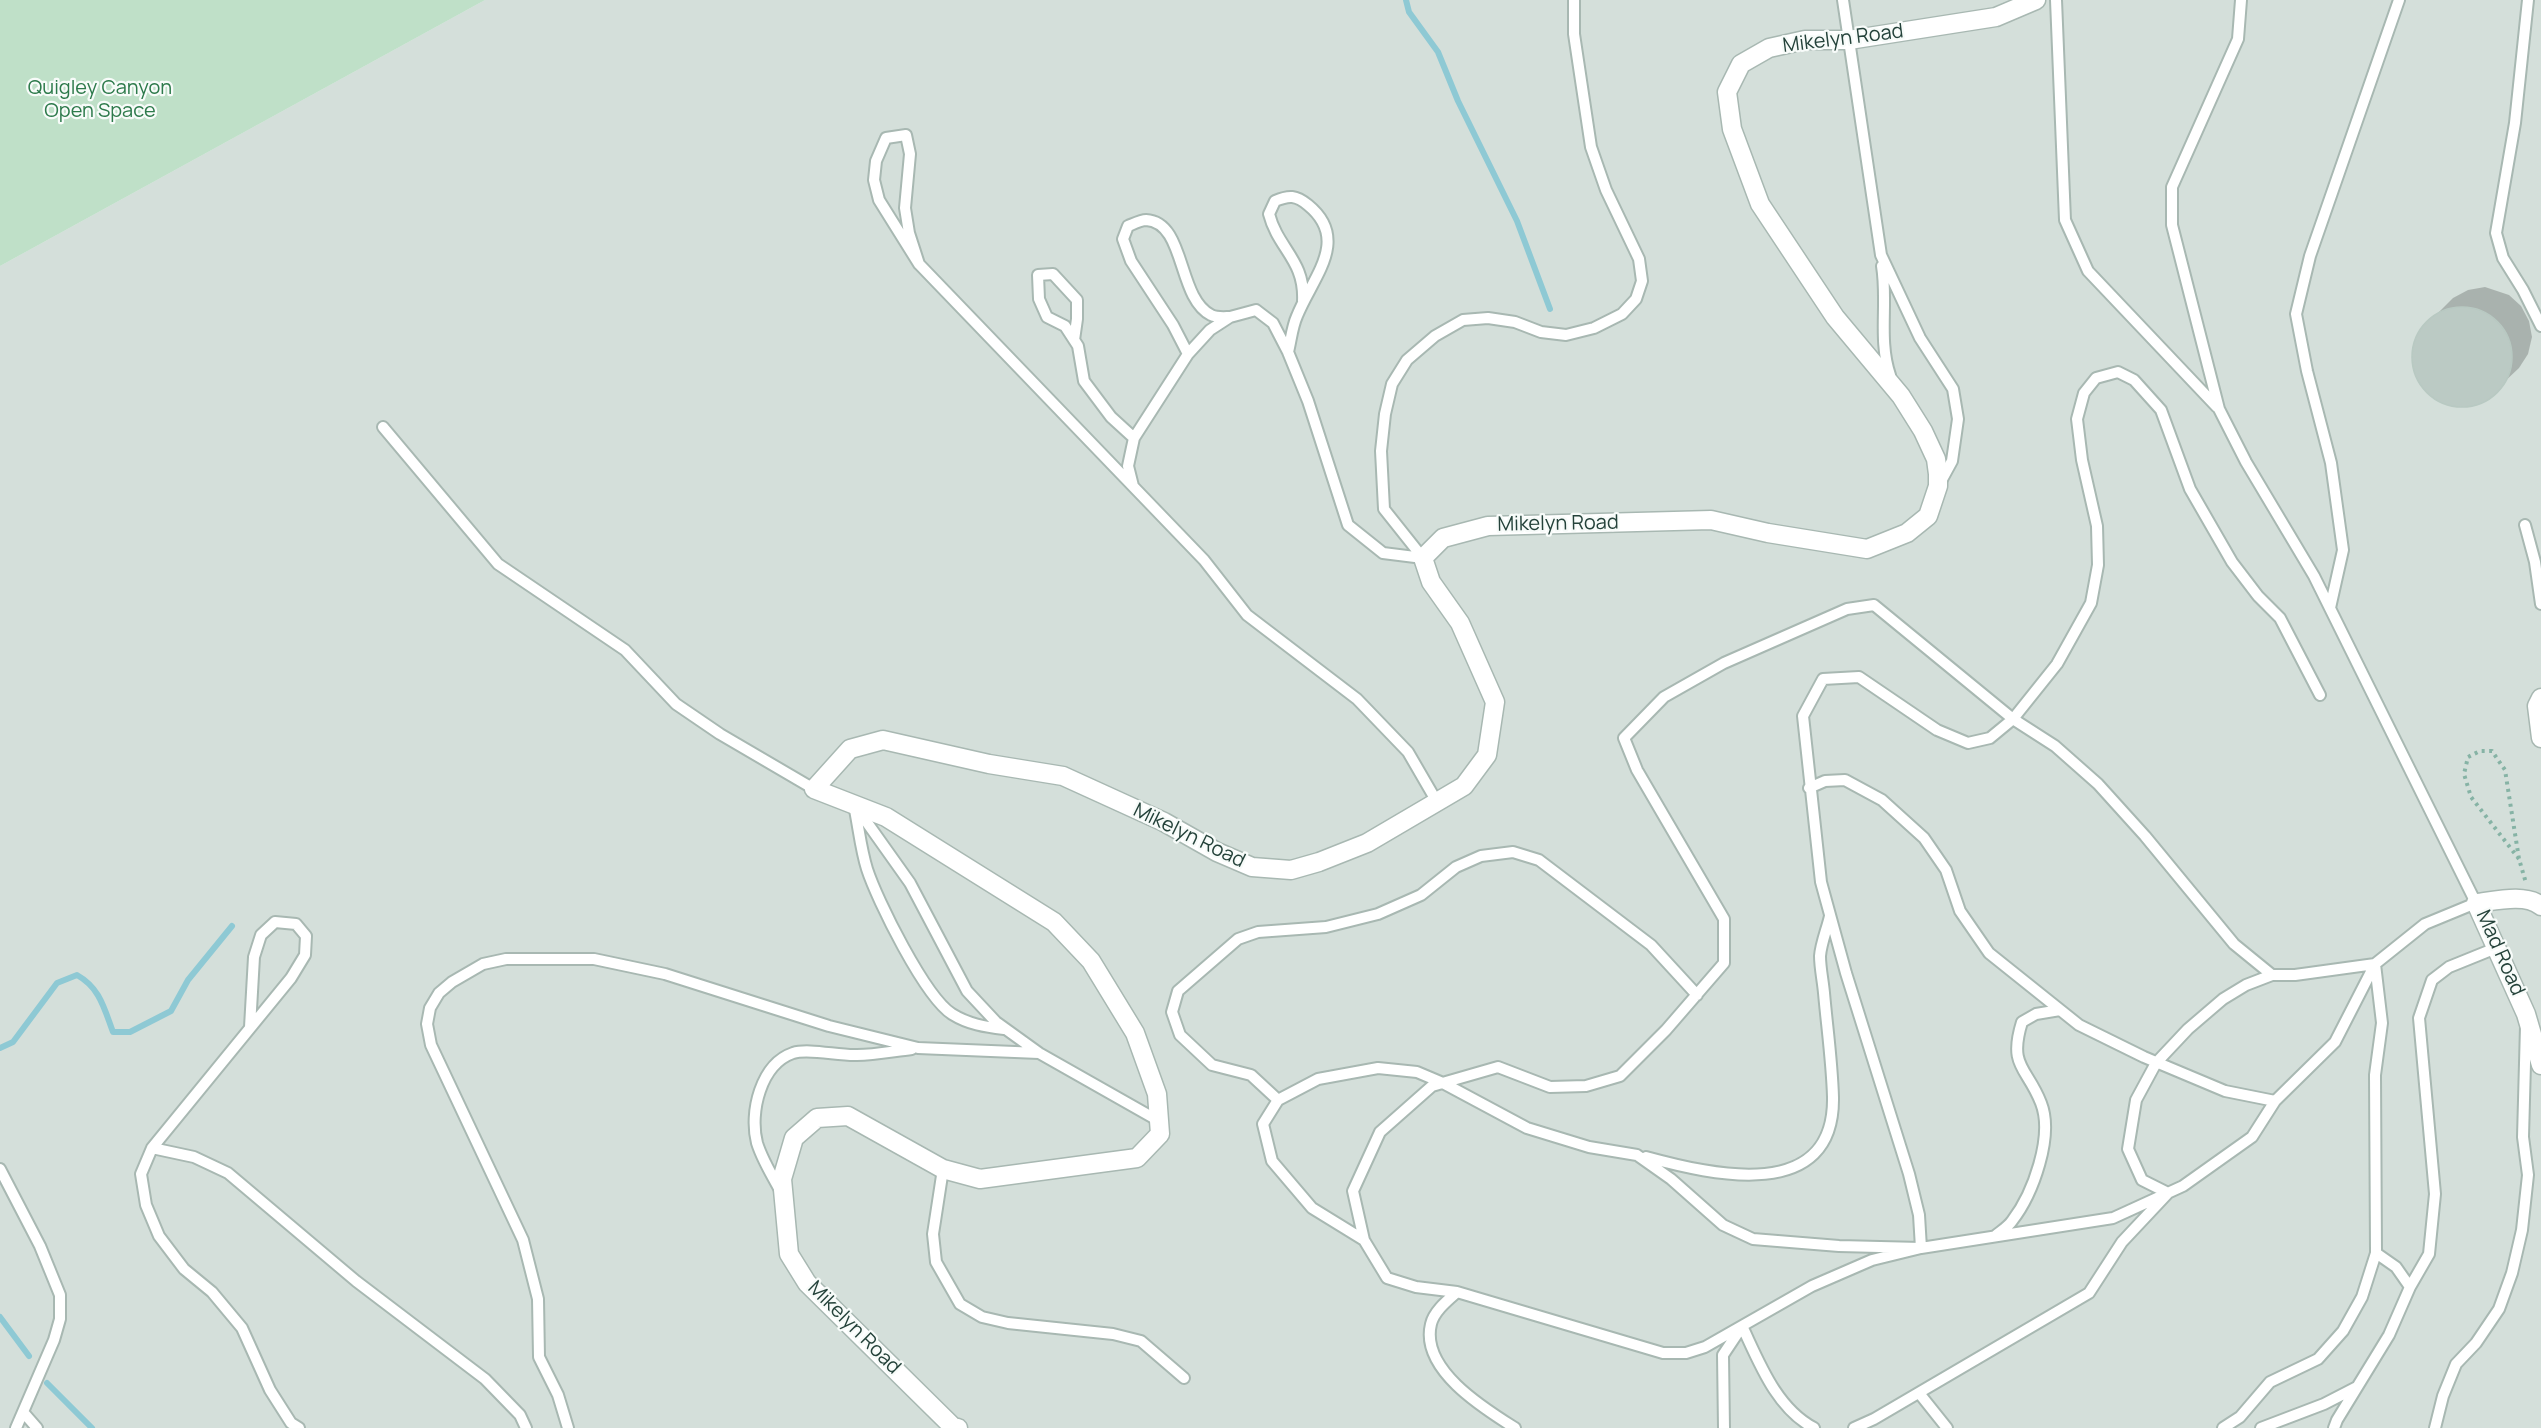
<!DOCTYPE html>
<style>
body{margin:0}
canvas{display:block;background:#e6efeb}
</style>
<canvas width="2541" height="1428"></canvas>
<script>
const c = document.querySelector('canvas').getContext('2d');
c.lineJoin = 'round';
function paint(path, color) { c.fillStyle = color; c.fill(path, 'evenodd'); }
function trace(path, color, width, dash) { c.strokeStyle = color; c.lineWidth = width; c.lineCap = dash ? 'butt' : 'round'; c.setLineDash(dash || []); c.stroke(path); }
function label(font, color, halo, rows, align = 'center') {
  c.font = font + ' Manrope,sans-serif'; c.lineWidth = 4.5; c.setLineDash([]); c.textBaseline = 'middle'; c.strokeStyle = halo; c.fillStyle = color; for (const [text, x, y, turn = 0] of rows) {
    c.save(); c.translate(x, y); c.rotate((+turn || 0) * Math.PI / 180); c.textAlign = isNaN(turn) ? turn : align; if (halo) c.strokeText(text, 0, 0); c.fillText(text, 0, 0); c.restore();
  }
}
paint(new Path2D(`
 M485,0H2541V1428H0V266Z`), '#d4dfda');
paint(new Path2D(`
 M0,0H485L0,266Z`), '#bfe0c8');
paint(new Path2D(`
 M2485,287L2509,295L2521,306L2529,321L2532,337L2528,354L2519,368L2485,400L2461,405L2444,402L2424,387L2416,372L2414,355L2417,339L2432,319L2453,298L2468,290Z`), '#0003');
trace(new Path2D(`
 M1406,0L1409,12L1438,52L1458,101L1517,221L1550,309
 M0,1048L13,1042L57,983L77,975C100,988 104,1008 113,1032H130L171,1011L188,980L232,926
 M0,1317L29,1356
 M47,1383L92,1428`), '#8ec9d4', 6);
const building = new Path2D(`
 M2412 357a50 50 0 1 1 100 0a50 50 0 1 1-100 0Z`);
paint(building, '#bbcac4');
trace(building, '#b8c9c2', 1.5);
const lane = new Path2D(`
 M1843,0L1881,255L1920,338L1953,389L1958,419L1952,461L1940,483
 M2056,0L2065,220L2088,271L2217,407
 M2241,0L2238,39L2172,187V225L2219,409L2246,462L2314,576L2476,903L2425,924L2375,964L2295,975H2272L2234,944L2145,836L2098,784L2055,746L2013,719L1874,605L1847,609L1724,663L1664,697L1624,738L1637,770L1724,919V963L1666,1030L1620,1076L1586,1086L1550,1087L1498,1067L1432,1086L1380,1132L1353,1191L1364,1240L1387,1278L1416,1287L1457,1292L1663,1353H1686L1705,1347L1812,1286L1872,1260L1921,1248L2113,1218L2183,1186L2252,1137L2275,1101L2335,1042L2375,964
 M2528,0L2515,123L2496,233L2503,258L2523,290L2541,326
 M919,264L909,233L905,208L910,154L906,135L886,138L876,161L874,180L879,200L919,264L1204,560L1247,615L1357,699L1408,752L1437,802
 M1882,266C1888,302 1878,340 1890,375
 M1074,340L1077,319V300L1053,274L1038,275L1039,299L1047,317L1065,326L1078,346L1084,381L1111,417L1134,438
 M1288,352C1291,340 1292,327 1297,316C1312,278 1351,240 1308,205C1296,195 1289,195 1275,201L1269,214C1278,249 1305,260 1303,301
 M1188,354L1173,325L1131,261L1123,239L1128,226C1133,224 1141,220 1146,220C1186,222 1177,298 1211,315C1216,318 1225,317 1230,317
 M383,427L498,564L625,650L676,704L720,734L814,789
 M1133,486L1128,466L1134,438L1188,354L1210,330L1230,317L1256,310L1273,323L1288,352L1308,401L1348,525L1383,553L1423,558
 M2525,525L2535,562L2541,604
 M1423,558L1384,509L1381,451L1385,414L1392,384L1407,360L1435,336L1463,320L1488,318L1515,322L1541,332L1566,335L1594,328L1622,314L1636,299L1642,281L1639,259L1606,190L1591,147L1574,34V0
 M2330,608L2343,550L2331,463L2307,371L2296,314L2310,256L2399,0
 M1809,788L1825,781L1845,780L1882,800L1924,838L1946,870L1960,911L1989,953L2079,1025L2144,1057L2225,1091L2275,1101
 M856,807L910,883L967,991L996,1022L1039,1053L1159,1121
 M855,810C859,830 861,850 867,869C877,900 925,997 952,1014C968,1024 985,1027 1004,1029
 M250,1027L254,957L261,935L275,922L296,924L306,936L305,955L291,978L152,1148L141,1174L146,1205L159,1236L184,1269L212,1292L242,1328L270,1390L291,1423L299,1428
 M1278,1100L1251,1075L1212,1065L1180,1035L1172,1012L1178,991L1238,939L1258,932L1326,927L1378,914L1421,895L1456,867L1481,856L1513,852L1539,860L1651,945L1697,995
 M152,1148L194,1157L228,1173L356,1281L485,1379L520,1415L526,1428
 M1646,1157C1712,1175 1835,1204 1833,1097C1832,1062 1827,1027 1824,993C1823,981 1820,968 1820,956C1821,943 1827,929 1830,916
 M0,1169L40,1246L60,1295V1319L54,1340L16,1428
 M943,1169L933,1234L936,1262L960,1304L982,1317L1008,1323L1113,1334L1141,1341L1184,1378
 M779,1188C771,1174 762,1159 757,1143C749,1112 761,1064 793,1053C809,1048 839,1056 857,1055C875,1055 894,1051 912,1049
 M1995,1236C2001,1231 2008,1227 2012,1221C2033,1194 2054,1136 2041,1103C2027,1067 2008,1067 2022,1022L2036,1014L2060,1010
 M1364,1240L1312,1208L1272,1161L1263,1124L1278,1100L1318,1079L1378,1068L1417,1072L1443,1083L1527,1128L1589,1147L1637,1155L1671,1179L1723,1225L1753,1239L1839,1246L1921,1248L1919,1215L1909,1174L1846,973L1821,882L1803,716L1823,679L1859,677L1937,730L1968,743L1990,738L2013,719L2057,664L2091,603L2098,565L2097,526L2082,460L2077,419L2084,393L2096,378L2118,372L2134,380L2161,410L2190,489L2232,562L2258,596L2280,618L2320,695
 M2376,1253L2396,1267L2410,1287
 M1457,1292C1448,1300 1434,1311 1431,1324C1420,1369 1483,1408 1515,1428
 M1742,1326C1759,1362 1776,1408 1814,1428
 M1919,1393L1947,1428
 M23,1412L37,1428
 M568,1428L558,1395L539,1357L538,1299L523,1240L431,1045L427,1024L430,1008L439,993L452,982L483,964L506,959H594L665,974L829,1026L918,1048L1039,1053
 M1724,1428L1723,1355L1741,1328
 M1854,1428L1874,1419L2089,1293L2122,1242L2168,1193L2142,1180L2128,1149L2136,1100L2156,1063L2188,1029L2223,999L2246,985L2272,975
 M2223,1428L2240,1417L2270,1382L2318,1359L2343,1331L2362,1297L2376,1253L2375,1075L2382,1023L2375,964
 M2261,1428L2324,1404L2357,1387
 M2334,1428L2337,1420L2389,1335L2410,1287L2429,1254L2435,1194L2419,1018L2432,980L2449,967L2496,948
 M2435,1428L2443,1396L2456,1364L2476,1343L2499,1309L2512,1273L2522,1230L2528,1175L2523,1137L2526,1026`);
const street = new Path2D(`
 M2541,698L2537,706L2541,738
 M2541,906C2526,893 2494,901 2476,903L2526,1014L2541,1065
 M958,1428L953,1427L807,1283L789,1254L782,1179L794,1138L817,1118L848,1116L943,1169L980,1179L1137,1158L1160,1134L1157,1094L1135,1033L1091,961L1054,922L886,817L814,789L850,749L883,740L989,764L1063,776L1164,822L1217,852L1252,867L1291,870L1319,862L1367,843L1464,786L1487,755L1495,702L1460,623L1431,582L1423,558L1443,538L1488,526L1711,520L1768,533L1867,549L1907,533L1928,516L1938,486V474L1936,459L1923,431L1901,396L1835,317L1760,204L1732,129L1727,92L1741,64L1769,48L1805,40H1849L1996,17L2036,0`);
trace(lane, '#a8b8b2', 14);
trace(street, '#a8b8b2', 21);
trace(new Path2D(`
 M2519,859L2471,797L2464,774L2468,757L2480,751H2492L2505,770L2519,859L2526,883`), '#86b3a5', 4, [3, 4.5]);
trace(lane, '#fff', 10);
trace(street, '#fff', 18);
label('20px', '#24423a', '#f7fbf9', [
 ["Mikelyn Road",1843,39,-7],
 ["Mikelyn Road",1558,524,-1],
 ["Mikelyn Road",1189,836,26],
 ["Mad Road",2500,953,66],
 ["Mikelyn Road",854,1328,45]
]);
label('20px', '#2d7a4b', '#f7fbf9', [
 ["Quigley Canyon",100,88],
 ["Open Space",100,111]
]);
</script>
